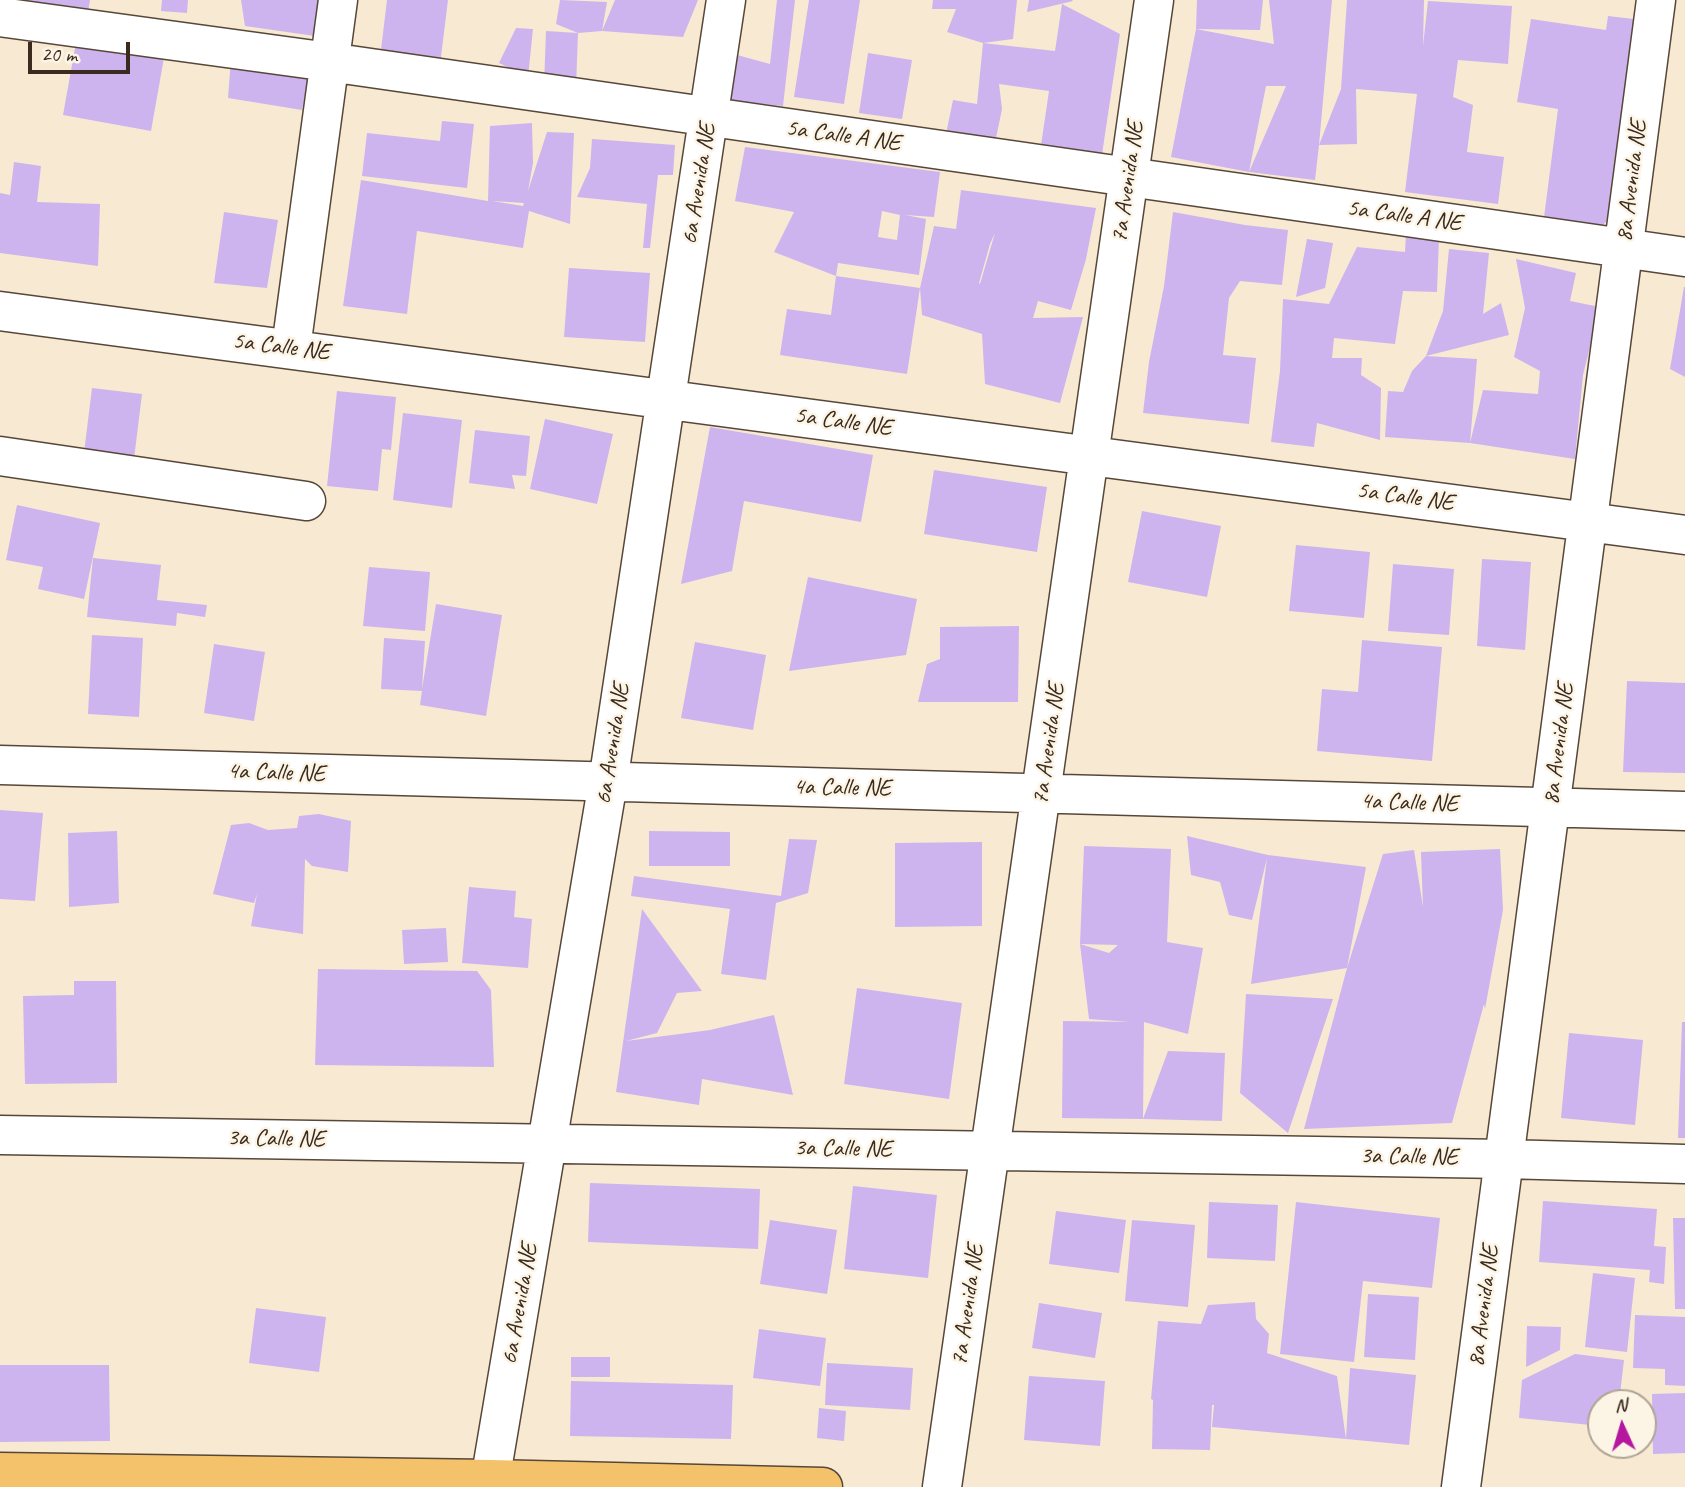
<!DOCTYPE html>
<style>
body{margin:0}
#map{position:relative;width:1685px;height:1487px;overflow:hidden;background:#f8e9d3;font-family:Caveat,sans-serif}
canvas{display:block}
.north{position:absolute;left:1587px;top:1389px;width:70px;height:70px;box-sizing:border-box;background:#fcf5e5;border:2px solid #afa495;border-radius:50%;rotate:356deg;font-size:19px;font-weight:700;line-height:28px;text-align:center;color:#3b2a1e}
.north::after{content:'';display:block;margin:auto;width:24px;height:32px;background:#b5179e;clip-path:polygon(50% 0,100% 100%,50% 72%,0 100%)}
.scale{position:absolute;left:28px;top:42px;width:102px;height:32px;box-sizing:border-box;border:4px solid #3b2a1e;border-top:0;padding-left:9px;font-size:21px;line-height:24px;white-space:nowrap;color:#3b2a1e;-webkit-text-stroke:5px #fcf5e5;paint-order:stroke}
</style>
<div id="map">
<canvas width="1685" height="1487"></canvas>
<div class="north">N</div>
<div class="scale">20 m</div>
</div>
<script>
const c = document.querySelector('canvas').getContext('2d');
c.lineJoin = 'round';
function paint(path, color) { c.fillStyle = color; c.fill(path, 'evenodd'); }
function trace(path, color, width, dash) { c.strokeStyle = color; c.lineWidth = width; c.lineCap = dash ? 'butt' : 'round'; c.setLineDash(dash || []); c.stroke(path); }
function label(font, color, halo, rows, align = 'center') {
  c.font = font + ' Caveat,sans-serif'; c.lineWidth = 5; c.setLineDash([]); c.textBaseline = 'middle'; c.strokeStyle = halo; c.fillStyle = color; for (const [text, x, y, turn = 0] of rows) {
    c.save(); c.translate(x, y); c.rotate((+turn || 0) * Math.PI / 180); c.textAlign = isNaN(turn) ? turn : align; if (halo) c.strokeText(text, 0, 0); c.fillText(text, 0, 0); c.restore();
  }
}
paint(new Path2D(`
 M10,0H90L88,12Z
 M162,0H188L187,13L161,11Z
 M241,0H328L322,37L245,26Z
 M387,0H448L440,65L380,58Z
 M560,0L607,2L602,31L578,33L556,24Z
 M615,0H698L683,37L602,31Z
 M777,0H795L783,106L722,100L719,50L770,64Z
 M809,0H860L844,104L794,97Z
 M933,0H1017L1013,39L983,43L1055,51L1062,4L1120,34L1101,161L1040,152L1049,91L999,84L1002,109L995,143L946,134L953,100L977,104L983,43L947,32L956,9H932Z
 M1029,0H1072L1073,1L1027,12Z
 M1197,0H1263L1260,30L1196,29Z
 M1269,0H1332L1319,145L1341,89L1347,0H1424L1423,46L1428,1L1512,6L1508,64L1458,60L1453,97L1473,105L1467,152L1504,157L1498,204L1405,192L1417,94L1356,89L1357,144L1319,145L1315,180L1249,172L1286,86H1266L1249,172L1171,157L1196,29L1274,44Z
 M1608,16L1634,19L1628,200L1596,232L1543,225L1558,109L1517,102L1531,19L1606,30Z
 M516,28L533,29L528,77L499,63Z
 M546,31L578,33L576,88L544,86Z
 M77,37L165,52L151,131L63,115Z
 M868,53L912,60L902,119L859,113Z
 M231,59L310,69L302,110L228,98Z
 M442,121L474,124L467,188L362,176L367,133L440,141Z
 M532,123L533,163L528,191L547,132L574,133L570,224L529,211L523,248L417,231L407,314L343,306L361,180L488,201L490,126ZM492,201L524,203L523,206Z
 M592,139L675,145L673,175H658L650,248H643L647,204L577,197L590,168Z
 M745,147L940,172L934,217L905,215L926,219L919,275L838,263L836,276L774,252L794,212L735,201ZM882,211L900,215L897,240L878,237Z
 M14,162L41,166L37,202L100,204L98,266L0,253V193L10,195Z
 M961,190L1096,208L1086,259L1071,310L1038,301L1033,318L1083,317L1060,403L985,384L982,334L922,315L920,288L934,226L956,229ZM995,233L980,284L979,283L990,244Z
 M224,212L278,220L267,288L214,283Z
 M1173,212L1245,225L1288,230L1282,285L1240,281L1229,298L1223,355L1256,358L1249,424L1143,413L1149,362L1164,286Z
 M1406,235L1439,237L1437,292L1403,291L1395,344L1334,338L1332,358H1362L1361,375L1381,388L1380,440L1317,423L1314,447L1271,442L1280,371L1283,299L1329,304L1357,247L1405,252Z
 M1307,239L1333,243L1325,288L1296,297Z
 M1449,249L1489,253L1483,314L1501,303L1509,335L1426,356L1477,359L1470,443L1385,437L1388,391L1403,392L1412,371L1426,356L1443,311Z
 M1516,259L1576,273L1570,301L1600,307L1583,375L1575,459L1470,443L1483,390L1538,394L1540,371L1514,357L1525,308Z
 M569,268L650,273L645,342L564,337Z
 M836,276L920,288L907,374L780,355L787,309L831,315Z
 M1684,287H1685V377L1670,369Z
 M92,388L142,394L133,467L83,461Z
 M337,391L396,397L391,450L382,449L378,491L327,486Z
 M403,413L462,420L452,508L393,500Z
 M545,419L613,434L597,504L530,489Z
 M710,427L873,455L861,522L744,501L732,571L681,584Z
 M475,430L530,436L526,476L512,475L515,489L469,483Z
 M934,470L1047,487L1037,552L924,534Z
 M17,505L100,523L84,599L38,589L43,567L6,560Z
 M1142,511L1221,526L1207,597L1128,582Z
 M1296,545L1370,552L1364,618L1289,611Z
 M93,558L161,565L157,600L207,605L205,617L177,613L176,626L87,617Z
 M1482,559L1531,562L1525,650L1477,646Z
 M1393,564L1454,569L1449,635L1388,631Z
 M369,567L430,572L425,631L363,626Z
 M808,577L917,599L906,655L789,671Z
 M436,604L502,615L486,716L420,705L422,691L381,689L384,638L425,641L422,689Z
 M1019,626L1018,702H918L927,664L940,659V627Z
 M92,635L143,638L139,717L88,714Z
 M1362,640L1442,647L1432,761L1317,751L1322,689L1358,692Z
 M695,642L766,655L753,730L681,718Z
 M214,644L265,652L254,721L204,713Z
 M1627,681L1685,683V773L1623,772Z
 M0,810L43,813L35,901L0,899Z
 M319,814L351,821L348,872L312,866L305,859L303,934L251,926L257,894L254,903L213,894L231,825L249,823L268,830L297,828L299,816Z
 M117,831L119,903L69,907L68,833Z
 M649,831L730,832V866H649Z
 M1187,836L1268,855L1366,867L1347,968L1251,984L1267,858L1252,920L1229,915L1220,882L1191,875Z
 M789,839L817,840L808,893L776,903L766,980L721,974L730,909L631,896L634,876L781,896Z
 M982,842V926L895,927V843Z
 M1084,846L1171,849L1167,942L1203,948L1188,1034L1144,1022L1143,1119L1062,1118L1063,1021L1130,1022L1089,1019L1080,944ZM1080,944L1118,945L1109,953Z
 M1500,849L1503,910L1485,1009L1484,1004L1452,1123L1304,1129L1347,968L1383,854L1414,850L1423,907L1421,852Z
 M469,887L516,891L514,917L532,919L528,968L462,963Z
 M642,909L702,991L677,993L657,1033L626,1041L710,1030L774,1015L793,1095L702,1079L699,1105L616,1092Z
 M446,928L448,962L404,964L402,930Z
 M318,969L477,971L491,990L494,1067L315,1065Z
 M74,981H116L117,1083L25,1084L23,996L74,995Z
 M857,988L962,1003L949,1099L844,1084Z
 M1246,994L1333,999L1288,1133L1240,1093Z
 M1682,1022H1685V1138H1678Z
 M1569,1033L1643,1040L1635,1125L1561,1118Z
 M1168,1051L1225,1053L1222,1121L1143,1119Z
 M590,1183L760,1189L758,1249L588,1242Z
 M853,1186L937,1195L928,1278L844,1269Z
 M1543,1201L1657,1209L1654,1246L1666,1247L1664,1284L1649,1282L1650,1270L1539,1262Z
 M1209,1202L1278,1205L1275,1261L1207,1258Z
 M1296,1202L1440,1218L1432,1288L1363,1281L1354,1362L1280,1354Z
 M1056,1211L1126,1220L1119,1273L1049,1264Z
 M1673,1218H1685V1309H1675Z
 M770,1220L837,1230L827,1294L760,1284Z
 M1132,1220L1195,1225L1188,1307L1125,1301Z
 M1593,1273L1635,1278L1627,1352L1585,1347Z
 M1368,1294L1419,1297L1415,1360L1364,1357Z
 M1255,1302L1256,1319L1269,1334L1267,1353L1337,1376L1346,1439L1212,1427L1214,1405H1212L1210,1450L1152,1449L1153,1400L1151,1399L1158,1321L1201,1324L1208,1305Z
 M1039,1303L1102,1313L1095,1358L1032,1348Z
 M256,1308L326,1317L319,1372L249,1363Z
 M1635,1315L1685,1317V1386L1665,1385V1369L1633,1368Z
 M1527,1326L1561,1327L1560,1350L1526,1367Z
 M759,1329L826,1338L820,1386L753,1378Z
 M1575,1354L1624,1360L1619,1403H1601V1426L1519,1418L1522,1380Z
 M571,1357H610V1377H571Z
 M827,1363L913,1368L910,1410L825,1405Z
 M0,1365H109L110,1441L0,1442Z
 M1350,1368L1416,1375L1409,1445L1346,1439Z
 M1029,1376L1105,1381L1100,1446L1024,1440Z
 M571,1381L733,1385L731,1439L570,1436Z
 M1685,1393V1453L1653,1454L1652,1394Z
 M819,1408L846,1411L844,1441L817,1438Z`), '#cdb4ee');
const minor = new Path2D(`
 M0,17L329,62L1685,257
 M0,311L1685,535
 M291,348L338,0
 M0,456L306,501
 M0,765L1685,811
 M0,1135L1504,1159L1685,1164
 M489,1487L608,782L726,0
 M942,1487L1154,0
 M1461,1487L1656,0`);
const major = new Path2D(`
 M0,1472L490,1479L823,1487`);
trace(minor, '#574739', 41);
trace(major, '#574739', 41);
trace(minor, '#fff', 38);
trace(major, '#f4c26a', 38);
label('24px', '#3b2a1e', '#fcf5e5', [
 ["5a Calle A NE",843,136,8],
 ["8a Avenida NE",1632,181,-83],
 ["7a Avenida NE",1128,182,-82],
 ["6a Avenida NE",699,184,-81],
 ["5a Calle A NE",1404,216,8],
 ["5a Calle NE",281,347,7],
 ["5a Calle NE",843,422,8],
 ["5a Calle NE",1405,497,8],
 ["6a Avenida NE",613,744,-81],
 ["7a Avenida NE",1049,744,-82],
 ["8a Avenida NE",1559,744,-83],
 ["4a Calle NE",276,773,2],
 ["4a Calle NE",842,788,1],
 ["4a Calle NE",1409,803,2],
 ["3a Calle NE",276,1139,1],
 ["3a Calle NE",843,1149,1],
 ["3a Calle NE",1409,1157,1],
 ["6a Avenida NE",520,1304,-80],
 ["7a Avenida NE",968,1305,-82],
 ["8a Avenida NE",1484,1306,-83]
]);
</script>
